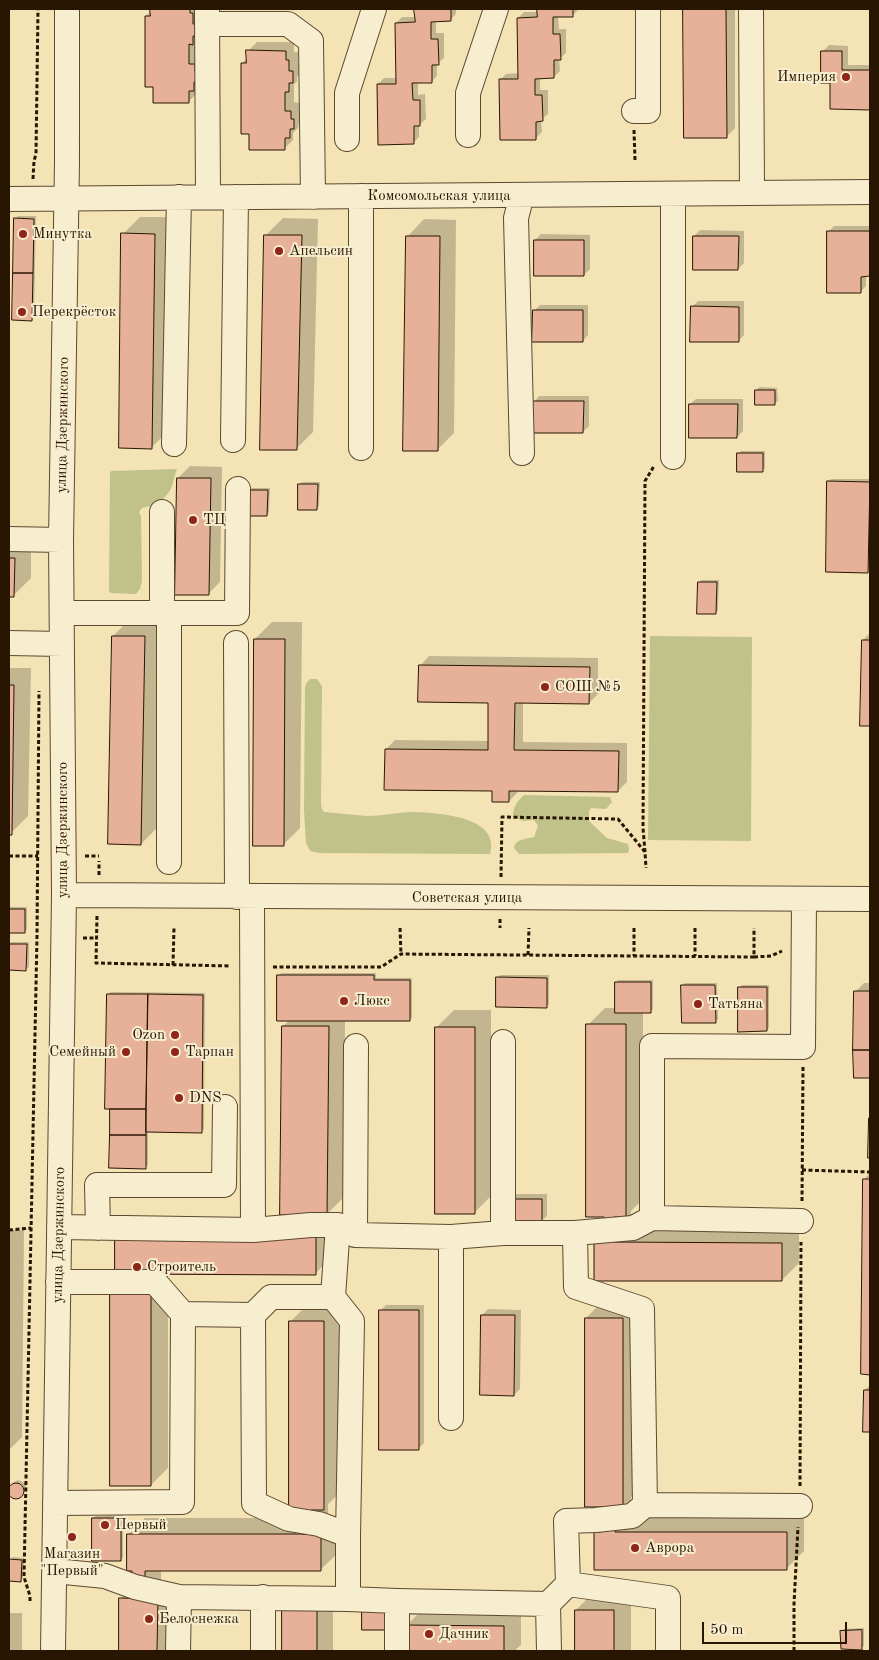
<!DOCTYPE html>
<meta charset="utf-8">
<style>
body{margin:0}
#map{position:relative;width:879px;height:1660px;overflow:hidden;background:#f3e3b5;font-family:"Old Standard TT",serif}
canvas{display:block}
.frame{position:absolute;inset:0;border:10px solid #291602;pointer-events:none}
.scale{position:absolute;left:702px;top:1622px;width:145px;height:22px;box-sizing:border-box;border:2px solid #291602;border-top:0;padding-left:6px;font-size:15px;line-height:18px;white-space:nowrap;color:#291602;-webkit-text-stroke:4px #f7edcf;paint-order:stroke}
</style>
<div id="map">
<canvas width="879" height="1660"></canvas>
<div class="frame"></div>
<div class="scale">50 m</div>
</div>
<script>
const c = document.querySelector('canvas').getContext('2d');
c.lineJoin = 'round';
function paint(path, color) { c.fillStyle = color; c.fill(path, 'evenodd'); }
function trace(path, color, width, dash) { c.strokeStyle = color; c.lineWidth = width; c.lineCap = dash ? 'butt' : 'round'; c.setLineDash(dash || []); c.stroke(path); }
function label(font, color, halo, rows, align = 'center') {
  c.font = font + ' "Old Standard TT",serif'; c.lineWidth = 4; c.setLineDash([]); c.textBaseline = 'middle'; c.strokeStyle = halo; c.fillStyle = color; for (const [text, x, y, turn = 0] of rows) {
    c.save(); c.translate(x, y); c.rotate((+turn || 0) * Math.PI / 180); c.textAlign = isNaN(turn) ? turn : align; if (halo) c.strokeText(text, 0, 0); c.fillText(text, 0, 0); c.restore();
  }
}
paint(new Path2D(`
 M177,469C174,476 173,487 169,492C163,501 153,506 142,508L139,512L141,516L142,581L140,589L136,594L111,593L109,591L110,472L112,471Z
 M650,636L752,637L751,841L648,840Z
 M310,679H317L322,686L321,804L322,809L324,812C338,813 353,815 367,816C382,816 398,812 414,812C438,813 501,816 490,854L319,853L310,851L306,843L304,810L305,687L307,682Z
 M524,795L610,797L612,802L606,809L591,808L589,811V821L607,838L628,844L629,849L628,853L519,854L514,848C515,839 527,839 534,837L538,826L534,820L523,821L513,816C513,807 518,800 524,795Z`), '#c0c28a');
paint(new Path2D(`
 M151,9H202L197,93L188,102L154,86L146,16L151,11Z
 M416,9H456V14L450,20H436V33H444V58L437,64V76L431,82H418V95L425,94L426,119L419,125V137L413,143L378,84L384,78H397L396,23L402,17H416Z
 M538,9L578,10L573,15L558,16L559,29H566V53L559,59L560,71L554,77H540V90H548V114L541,120L542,132L536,138L500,80L506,74L519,73L518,18L524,12H538Z
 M685,9H735V128L726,137H685Z
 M257,42H294V52H298V63H302V73L297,77V81L294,85V102L299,103V110H303V119L299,123L298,128L293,133V140L284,149L250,133L242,63L248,58V51Z
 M829,45L848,46V65H870V108H831V82L823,51Z
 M18,216H36L34,317L32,320L15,219Z
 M140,217H171L169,430L152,447L123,234Z
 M283,218L318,219L313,432L296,449L266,235Z
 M424,219L456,220L454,433L437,450L407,237Z
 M834,226H870V275H866V286L860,292L828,232Z
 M700,230L744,231V263L738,269L694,236Z
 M541,234L590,235V269L584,275L535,240Z
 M698,301H744V335L738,341L692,307Z
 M540,305H588V335L583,341L534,311Z
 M759,387L777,388L778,401L775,403L756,390Z
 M539,396H589V426L583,432L534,402Z
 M696,399H743V431L737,437L690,404Z
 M741,451H765V468L762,470L739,454Z
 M190,466L222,467L220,582L208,594L178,478Z
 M831,479H870V569L868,572L828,482Z
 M302,482H320L319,506L317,509L300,484Z
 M252,488H270L269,512L267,515L250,491Z
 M9,541H31V578L14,595H9Z
 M701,580H719L718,610L716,613L699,583Z
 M130,619L162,620L158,827L141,844L113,636Z
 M272,622H302L300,828L283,845L255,639Z
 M870,633V725H862L863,640Z
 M429,656L598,658V694L589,703L523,702V742L627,743V782L618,791L518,790V792L509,801L493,790L386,749L395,740L489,741V702L420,666Z
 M9,668H31L28,816L11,833H9Z
 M9,907H27V929L25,932H9Z
 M9,942H29V967L26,969H9Z
 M281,973H376V978H412V1017L410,1020H345L344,1197L327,1214L332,1256L315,1274L168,1273V1468L151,1485L111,1289L291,1220L283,1026L290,1020L279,976Z
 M500,975H549V1004L547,1006L497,978Z
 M618,980H653V1009L651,1012H643V1199L631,1211V1226H799V1263L782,1280L595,1279L605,1233V1216L588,1025L605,1008H616V983Z
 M685,983H717L718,1019L715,1022L682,986Z
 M864,983H870V1077H855V992Z
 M742,985H769V1028L766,1030L740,988Z
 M111,992L205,993L204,1129L201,1132L148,1131V1165L145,1167L111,1108L108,994Z
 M454,1010H491V1196L474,1213L437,1027Z
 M870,1173V1373H862L864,1179Z
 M517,1194H547V1216L541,1221L511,1200Z
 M9,1230H24L22,1437L9,1450Z
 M603,1301H639V1489L631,1497V1515L804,1516V1551L786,1569L595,1533L603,1525V1506L586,1318Z
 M308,1304H341V1492L328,1504V1518H338V1553L320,1570H161V1582H174V1651H120V1599L133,1586V1570L128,1535L145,1518H303L291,1321Z
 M386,1305H424V1443L418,1449L380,1311Z
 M488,1309L521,1310L520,1389L514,1395L482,1315Z
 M870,1385V1431H865V1390Z
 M18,1480L25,1483L26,1487L20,1497L13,1498L9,1495V1489L14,1482Z
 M123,1515V1557L121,1560L93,1518L96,1516Z
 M13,1557L24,1558L23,1578L21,1580L10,1560Z
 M333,1587V1651H283V1604Z
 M593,1593H631V1651H576V1610Z
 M423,1609H521V1645L514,1651H406V1626Z
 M9,1613H22V1651H9Z
 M864,1628V1646L861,1648L842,1631L844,1629Z`), '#0003');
const building = new Path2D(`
 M150,9H190V13H193V24H197V36H193V45L189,44V64H195V72H199L198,82H194V91H189V103H153V87H145V16H150Z
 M414,9H451V21L431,22V39H438L439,65H432V83H412L413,100H420V126H414V144L378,145L377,84H396L395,23L415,22Z
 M537,9H573V17H553V34H560L561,60H554V78L535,79V95H542L543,121L536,122V140H500L499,79H518L517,18L537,17Z
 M683,9H726L727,138H684Z
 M246,50L286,51V60H289V71H293V83H289V92H285V111H291V119H294V129H290V138H285V150H249V134H241V63H246Z
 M821,51H842V70H870V110L830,109V83H821Z
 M14,218L34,219L33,273H13Z
 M827,231H870V276L861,277V293H827Z
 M121,233L155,234L152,449L119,448Z
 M264,235H302L297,450H260Z
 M406,236H440L438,451H403Z
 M693,236H739L738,270H693Z
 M534,240H584V276H534Z
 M13,273H33L32,321L12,320Z
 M691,306L739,307V342H690Z
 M533,310H583V342H532Z
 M755,390H775V405H755Z
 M532,401H584L583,433H532Z
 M689,404H738L737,438H689Z
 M737,453H763V472H737Z
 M177,478H211L209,595H175Z
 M827,481L870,482L868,573L826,572Z
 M298,484H318L317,510H298Z
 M248,490H268L267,516H248Z
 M9,558H15L14,597H9Z
 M698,582H717L716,614H697Z
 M112,636H145L141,845L108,844Z
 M254,639H285L284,846H253Z
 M862,640H870V726H860Z
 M419,665L590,667L589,704L515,703L514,750L619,751L618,792L509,791V802H492V791L384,790L385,749L488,750V703L418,702Z
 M9,685H14L12,835H9Z
 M9,909H25V933H9Z
 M9,944H27L26,971L9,970Z
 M277,975H374V980H410V1021H277Z
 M496,977L547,978V1008L496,1007Z
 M615,982H651V1013H615Z
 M681,985H715L716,1023H682Z
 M738,987H767V1031L738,1032Z
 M854,991H870V1050H853Z
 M107,994H148L146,1109H105Z
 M148,994L203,995L202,1133L146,1132Z
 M586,1024H626V1217H614V1242L782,1243V1281H594V1242H604V1217H586Z
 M282,1026H329L327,1216L280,1215Z
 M435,1027H475V1214H435Z
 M853,1050H870V1078H854Z
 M110,1109H146V1135H110Z
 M869,1118H870V1158H868Z
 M110,1135H146V1169L109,1168Z
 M863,1179H870V1375L861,1374Z
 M510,1199H542V1223L510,1222Z
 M115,1236H316V1275L115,1274Z
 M110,1289H151V1486H110Z
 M379,1310H419V1450H379Z
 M481,1315H515L514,1396L480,1395Z
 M585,1318H623V1507H615V1532H787V1570H594V1532H601L602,1507H585Z
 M289,1321H324V1510H311V1534H302V1510H289Z
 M864,1390H870V1432H863Z
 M8 1491a8 8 0 1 1 16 0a8 8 0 1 1-16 0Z
 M92,1518H121V1561H92Z
 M127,1534H321V1571H145V1598H131L132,1571H127Z
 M9,1559L22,1560L21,1582L9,1581Z
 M119,1598L158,1599L157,1651H119Z
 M282,1604H317V1651H282Z
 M362,1609H392V1630H362Z
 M575,1610H614V1651H575Z
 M405,1625L504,1626V1651H405Z
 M862,1630V1650L841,1649L840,1631Z`);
paint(building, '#e6b198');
trace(building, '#291602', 1);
const minor = new Path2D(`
 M207,9L208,197
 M751,9L752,193
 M207,24H288L311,41L313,197
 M634,111H648V9
 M468,135V93L496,9
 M347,139V93L374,9
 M673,194V457
 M361,196V448
 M9,199L870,192
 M233,440L236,197
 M174,444L179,197
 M522,453L516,218L522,195
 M162,512V614
 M9,539L61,540
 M62,613H237L238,489
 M169,614V862
 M9,643L62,644
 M236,643L237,897
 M64,895L870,899
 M252,897L253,1230
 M356,1046L355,1235L451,1237L503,1233V1042
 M801,1221L652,1218V1046L803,1047L804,900
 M59,1227L253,1230L311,1225H338
 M98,1228L97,1185H224L225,1107
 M503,1233H575L633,1228L652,1218
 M575,1233L576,1287L642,1309L645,1505L800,1506
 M333,1297L352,1321L348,1535V1599
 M183,1314L253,1315L254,1503L289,1519L319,1524L348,1535
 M253,1315L271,1297H333L338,1225L352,1233
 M451,1418V1237
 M55,1503L182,1502L183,1314L155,1282H58
 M55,1571L105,1576L135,1587L179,1597L348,1599L397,1601L548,1604
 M568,1584L566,1521L596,1520L632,1516L645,1505
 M397,1601V1651
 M53,1651L64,895L61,540L67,161V9
 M178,1651L179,1597
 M263,1651V1597
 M549,1651L548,1604L568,1584L668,1598V1651`);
trace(minor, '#5c492f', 26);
trace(new Path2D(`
 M634,130L635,160
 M33,179L34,161L36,154L38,9
 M645,852L643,828L645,481L654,466
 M9,856H38
 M85,856H99
 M99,875V861
 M501,877L502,817L618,819L645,852L646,868
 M97,916L96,963L231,966
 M500,919V928
 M400,928L401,954
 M634,928V956
 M695,928V956
 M83,938H97
 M528,955L529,928
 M754,957L771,956L782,951
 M173,965L174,927
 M273,967H381L401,954L754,957V928
 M802,1170L870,1172
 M802,1201L803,1067
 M9,1230L31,1228
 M800,1486L801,1242
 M30,1601V1596L24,1577L37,936L39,691
 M794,1651V1604L798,1527`), '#291602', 3, [4, 2.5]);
trace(minor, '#f7edcf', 24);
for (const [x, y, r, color] of [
 [846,77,5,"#8f2418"],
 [23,234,5,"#8f2418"],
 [279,251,5,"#8f2418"],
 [22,312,5,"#8f2418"],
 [193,520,5,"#8f2418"],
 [545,687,5,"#8f2418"],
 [344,1001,5,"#8f2418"],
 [698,1004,5,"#8f2418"],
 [175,1035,5,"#8f2418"],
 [126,1052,5,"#8f2418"],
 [175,1052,5,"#8f2418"],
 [179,1098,5,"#8f2418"],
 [137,1267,5,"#8f2418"],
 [105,1525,5,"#8f2418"],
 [72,1537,5,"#8f2418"],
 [635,1548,5,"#8f2418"],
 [149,1619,5,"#8f2418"],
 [429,1634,5,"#8f2418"]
]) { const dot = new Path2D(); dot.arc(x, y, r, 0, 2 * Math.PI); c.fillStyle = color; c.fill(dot); trace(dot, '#f7edcf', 2); }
label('15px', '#291602', '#f7edcf', [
 ["Империя",836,77,"right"],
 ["Минутка",33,234],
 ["Апельсин",289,251],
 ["Перекрёсток",32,312],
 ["ТЦ",203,520],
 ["СОШ №5",555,687],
 ["Люкс",354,1001],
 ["Татьяна",708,1004],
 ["Ozon",165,1035,"right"],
 ["Семейный",116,1052,"right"],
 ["Тарпан",185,1052],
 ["DNS",189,1098],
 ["Строитель",147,1267],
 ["Первый",115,1525],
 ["Аврора",645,1548],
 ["Магазин",72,1554,"center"],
 ["\"Первый\"",72,1571,"center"],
 ["Белоснежка",159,1619],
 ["Дачник",439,1634]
], 'left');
label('15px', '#291602', '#f7edcf', [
 ["Комсомольская улица",439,196],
 ["улица Дзержинского",63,425,-89],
 ["улица Дзержинского",63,830,-90],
 ["Советская улица",467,898],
 ["улица Дзержинского",59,1235,-89]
]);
</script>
